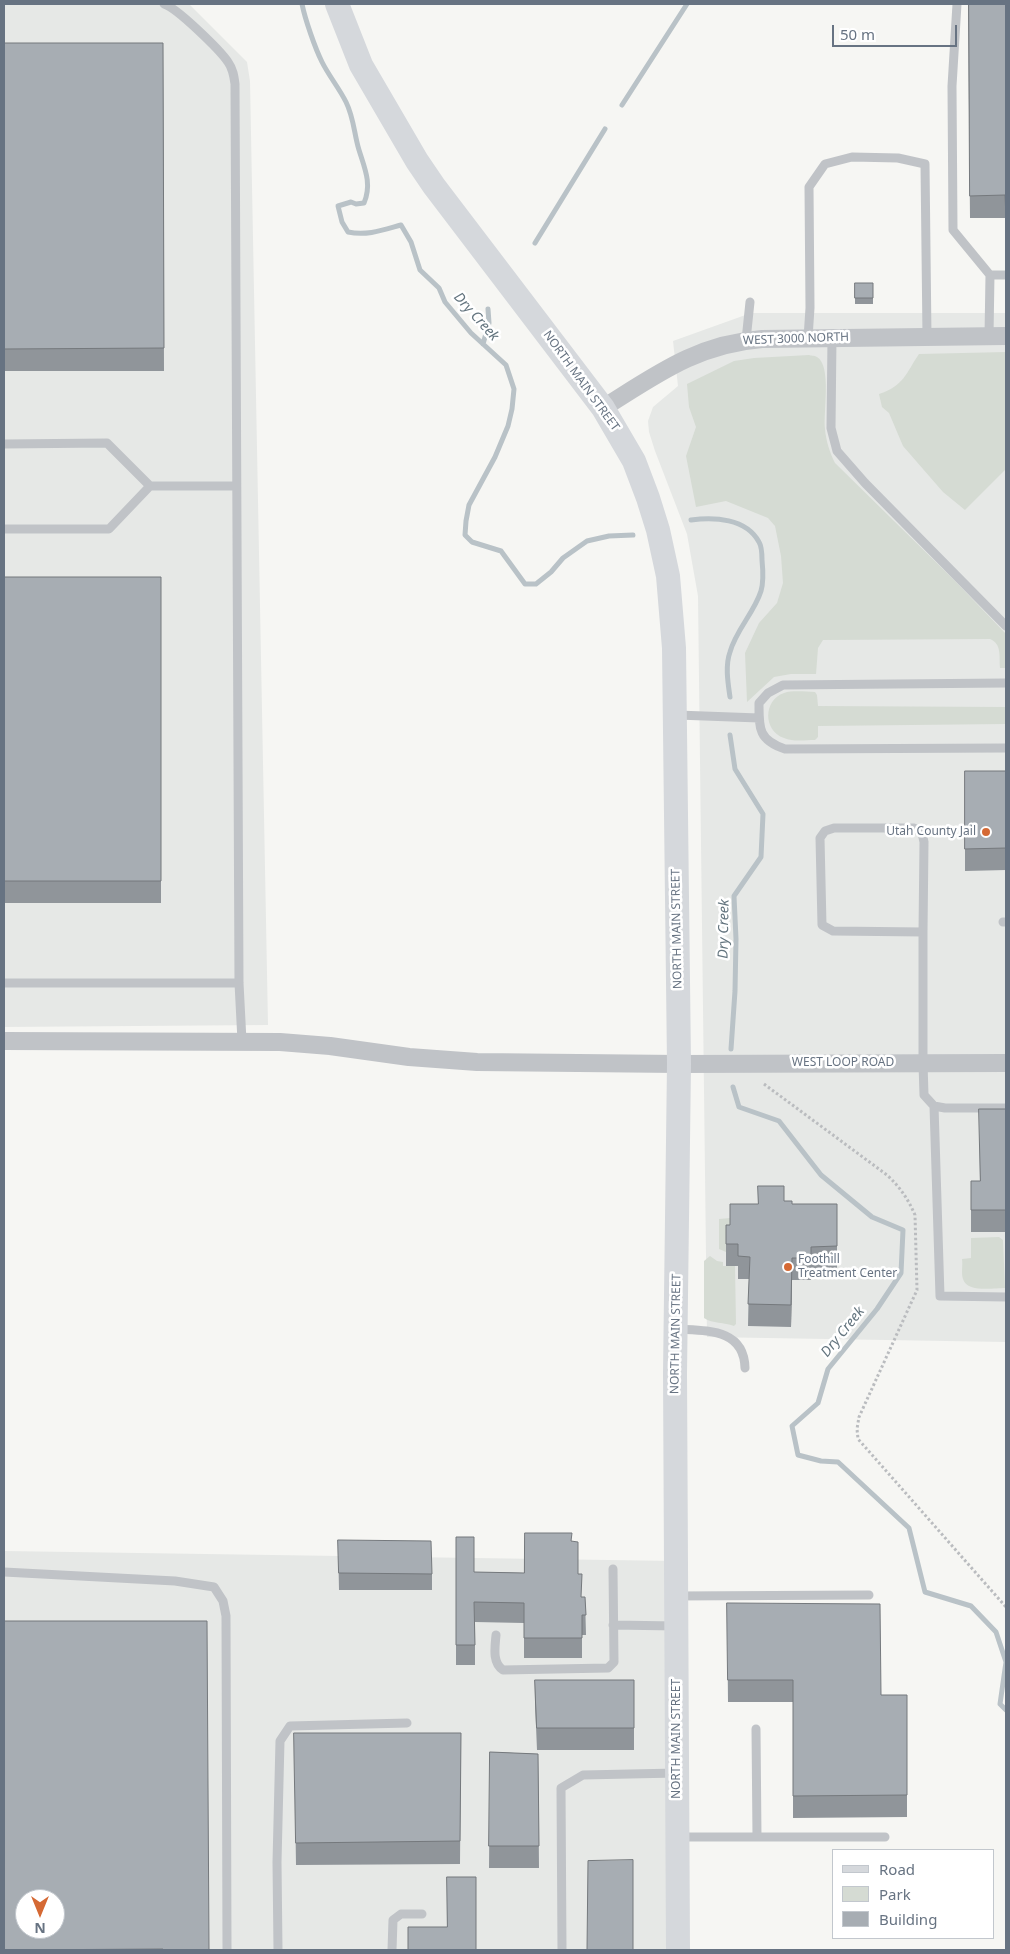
<!DOCTYPE html>
<style>
body{margin:0}
#map{position:relative;width:1010px;height:1954px;overflow:hidden;background:#f6f6f3;font-family:"Noto Sans",sans-serif}
canvas{display:block}
.frame{position:absolute;inset:0;border:5px solid #677382;pointer-events:none}
.legend{position:absolute;left:832px;top:1849px;width:162px;height:90px;box-sizing:border-box;background:#fff;border:1px solid #c2c7cd;margin:0;padding:6px 9px;list-style:none;font-size:15px;color:#677382}
.legend li{display:flex;align-items:center;gap:10px;height:25px}
.legend b{width:25px;border:1px solid #c2c7cd}
.north{position:absolute;left:15px;top:1889px;width:50px;height:50px;box-sizing:border-box;background:#fff;border:1px solid #c2c7cd;border-radius:50%;rotate:180deg;font-size:14px;font-weight:700;line-height:20px;text-align:center;color:#677382}
.north::after{content:'';display:block;margin:auto;width:18px;height:22px;background:#d56934;clip-path:polygon(50% 0,100% 100%,50% 72%,0 100%)}
.scale{position:absolute;left:832px;top:25px;width:125px;height:22px;box-sizing:border-box;border:2px solid #677382;border-top:0;padding-left:6px;font-size:15px;line-height:18px;white-space:nowrap;color:#677382;-webkit-text-stroke:4px #fff;paint-order:stroke}
</style>
<div id="map">
<canvas width="1010" height="1954"></canvas>
<div class="frame"></div>
<ul class="legend">
<li><b style="height:6px;background:#d5d8dc"></b>Road</li>
<li><b style="height:14px;background:#d5dbd3"></b>Park</li>
<li><b style="height:14px;background:#a7adb3"></b>Building</li>
</ul>
<div class="north">N</div>
<div class="scale">50 m</div>
</div>
<script>
const c = document.querySelector('canvas').getContext('2d');
c.lineJoin = 'round';
function paint(path, color) { c.fillStyle = color; c.fill(path, 'evenodd'); }
function trace(path, color, width, dash) { c.strokeStyle = color; c.lineWidth = width; c.lineCap = dash ? 'butt' : 'round'; c.setLineDash(dash || []); c.stroke(path); }
function label(font, color, halo, rows, align = 'center') {
  c.font = font + ' "Noto Sans",sans-serif'; c.lineWidth = 5; c.setLineDash([]); c.textBaseline = 'middle'; c.strokeStyle = halo; c.fillStyle = color; for (const [text, x, y, turn = 0] of rows) {
    c.save(); c.translate(x, y); c.rotate((+turn || 0) * Math.PI / 180); c.textAlign = isNaN(turn) ? turn : align; if (halo) c.strokeText(text, 0, 0); c.fillText(text, 0, 0); c.restore();
  }
}
paint(new Path2D(`
 M4,4H189L247,62L250,81L268,1025L4,1027Z
 M751,313H1006V1342L707,1337L698,596L687,534L655,451L649,432L648,421L653,407L678,386L673,341Z
 M4,1551L676,1561L678,1950H4ZM25,1899H55V1929H25Z`), '#e6e8e6');
paint(new Path2D(`
 M1006,352V469L965,510L943,492L903,446L889,413L882,407L879,394C904,386 906,373 919,354Z
 M809,355C811,356 814,355 817,357C832,366 823,413 825,429C826,441 830,453 835,463L954,580L1006,634V668H1000C999,656 1002,644 990,639L823,640L818,648L816,674H791L774,677L747,702L745,653L759,623L777,603L783,583L781,556L775,526L768,518L726,501L696,507L686,456L696,427L689,407L687,384L734,361L754,358Z
 M815,692L817,695L818,706L1005,707V724L818,726V737L815,740C805,740 793,742 784,738C763,731 763,700 784,693C793,690 806,692 815,692Z
 M741,1205L726,1247V1252L719,1249V1219L730,1218Z
 M971,1238L999,1237L1003,1240L1005,1288C994,1288 967,1293 963,1279C961,1273 963,1265 962,1259L971,1258Z
 M710,1256L717,1261L723,1262V1266H735L736,1324L734,1326C724,1322 713,1324 704,1318V1261Z`), '#d5dbd3');
trace(new Path2D(`
 M302,4C305,19 315,48 322,62C329,76 339,88 346,102C354,118 354,134 359,150C365,169 372,184 364,203L356,204L351,202L338,206L342,222L348,232C367,236 383,230 401,225L411,242L420,270L439,288L445,302L471,333L506,365L514,389L512,409L508,426L495,457L469,505L466,521L465,535L472,542L501,551L525,584H536L551,572L563,558L587,541L609,536L633,535
 M622,105L687,4
 M535,243L605,129
 M483,344L489,323L488,309
 M691,520C714,517 746,518 759,542C762,547 762,554 762,560C763,570 764,581 761,591C754,613 736,630 730,652C725,666 728,683 730,697
 M730,735L735,769L763,814L761,857L734,896L736,939L735,991L731,1049
 M733,1087L739,1107L779,1121L821,1175L872,1217L903,1230L901,1273L877,1309L828,1369L818,1403L792,1426L798,1455L821,1461L838,1462L909,1528L925,1592L971,1606L996,1632L1006,1662L1000,1704L1006,1710`), '#b9c2c7', 5);
trace(new Path2D(`
 M764,1084L887,1175C900,1187 908,1199 915,1215L917,1290L859,1417L857,1429L858,1439L1006,1607`), '#babcbf', 3, [2.5, 2.5]);
trace(new Path2D(`
 M164,4C177,8 220,50 228,62C233,69 234,76 235,84L239,983L242,1041
 M957,4L952,86L953,230L990,275L989,336
 M990,275H1006
 M808,338L810,308L809,187L825,164L852,157L898,158L925,164L927,337
 M832,338L831,428L837,451L865,483L1006,626
 M746,340L750,302
 M4,444L107,443L150,486
 M4,529H109L150,486H236
 M1006,683L783,685L768,693L759,703C759,728 758,740 785,749L1006,748
 M677,715L759,718
 M1003,922H1006
 M923,932L924,842L922,833L914,828H834L825,831L820,838L822,925L833,931L923,932V1063L924,1095L934,1106L945,1108H1006
 M4,983H239
 M934,1106L940,1296L1006,1297
 M676,1329C706,1331 744,1328 745,1368
 M4,1572L175,1581L214,1587L223,1601L226,1616L227,1950
 M676,1596L869,1595
 M613,1625L676,1626
 M496,1635C495,1647 492,1663 503,1670L608,1668L614,1662L613,1569
 M756,1729L757,1837
 M678,1837H885
 M278,1950L277,1862L280,1741L290,1726L407,1723
 M392,1950L393,1920L401,1914H422
 M562,1950L561,1788L583,1775L677,1773`), '#c0c3c7', 9);
trace(new Path2D(`
 M603,408C656,375 697,344 762,339L1006,336
 M4,1041L280,1042L330,1046L409,1057L477,1062L679,1064L1006,1063`), '#c0c3c7', 18);
trace(new Path2D(`
 M337,4L361,65L417,161L434,186L603,408L634,461L648,498L658,530L668,576L674,648L679,1064L675,1373L678,1950`), '#d5d8dc', 24);
paint(new Path2D(`
 M968,4H1006V240L1005,218H970Z
 M4,43H163L164,371H4Z
 M855,283H873V304H855Z
 M4,577H161V903H4Z
 M965,771H1006V870L965,871Z
 M1006,1109V1232H971V1181H980Z
 M784,1201L792,1204H837V1269H811V1280H792L791,1327L748,1326L749,1279H738V1266H726V1225H730L758,1204Z
 M456,1537L474,1572L524,1573L572,1541L578,1574L581,1597H585L586,1635H582V1658H524V1623L475,1622V1665H456Z
 M338,1540L432,1574V1590H339Z
 M727,1603L881,1695H907V1817L793,1818V1702H728Z
 M4,1621L209,1950H4Z
 M535,1680H634V1750H537L535,1702Z
 M294,1733H461L460,1864L296,1865Z
 M490,1752L538,1754L539,1868H489Z`), '#90959a');
paint(new Path2D(`
 M792,1258V1280L791,1327V1305Z`), '#75797d');
const building = new Path2D(`
 M969,4H1006V218L1005,195L970,196Z
 M4,43H163L164,348L4,349Z
 M855,283H873V298H855Z
 M4,577H161V881H4Z
 M965,771H1006V848L965,849Z
 M979,1109H1006V1210H971V1181H980Z
 M758,1186H784V1201H792V1204H837V1246L811,1247V1258H792L791,1305L748,1304L750,1257L738,1256V1244H726V1225H730V1204H758Z
 M525,1533H572L571,1541L578,1542V1574H582L581,1597H585L586,1615H582V1638H524V1603L474,1602L475,1645H456V1537H474V1572L524,1573Z
 M338,1540L431,1541L432,1574L339,1573Z
 M727,1603L880,1604L881,1695H907V1795L793,1796V1680H728Z
 M4,1621H207L209,1950H163V1949L4,1950ZM25,1899H55V1929H25Z
 M535,1680H634V1728H537Z
 M294,1733H461L460,1841L296,1843Z
 M490,1752L538,1754L539,1846H489Z
 M633,1860V1950H587L588,1861Z
 M447,1877H476V1950H408V1927H447Z`);
paint(building, '#a7adb3');
trace(building, '#75797d', 1);
for (const [x, y, r, color] of [
 [986,832,5,"#d56934"],
 [788,1267,5,"#d56934"]
]) { const dot = new Path2D(); dot.arc(x, y, r, 0, 2 * Math.PI); c.fillStyle = color; c.fill(dot); trace(dot, '#fff', 2); }
label('12px', '#677382', '#fff', [
 ["WEST 3000 NORTH",796,339,-2],
 ["NORTH MAIN STREET",581,381,54],
 ["NORTH MAIN STREET",677,929,-91],
 ["WEST LOOP ROAD",843,1063],
 ["NORTH MAIN STREET",676,1334,-89],
 ["NORTH MAIN STREET",677,1739,-90]
]);
label('12px', '#677382', '#fff', [
 ["Utah County Jail",976,832],
 ["Foothill",798,1260,"left"],
 ["Treatment Center",798,1274,"left"]
], 'right');
label('italic 14px', '#63747e', '#fff', [
 ["Dry Creek",476,317,48],
 ["Dry Creek",724,929,-89],
 ["Dry Creek",843,1332,-51]
]);
</script>
